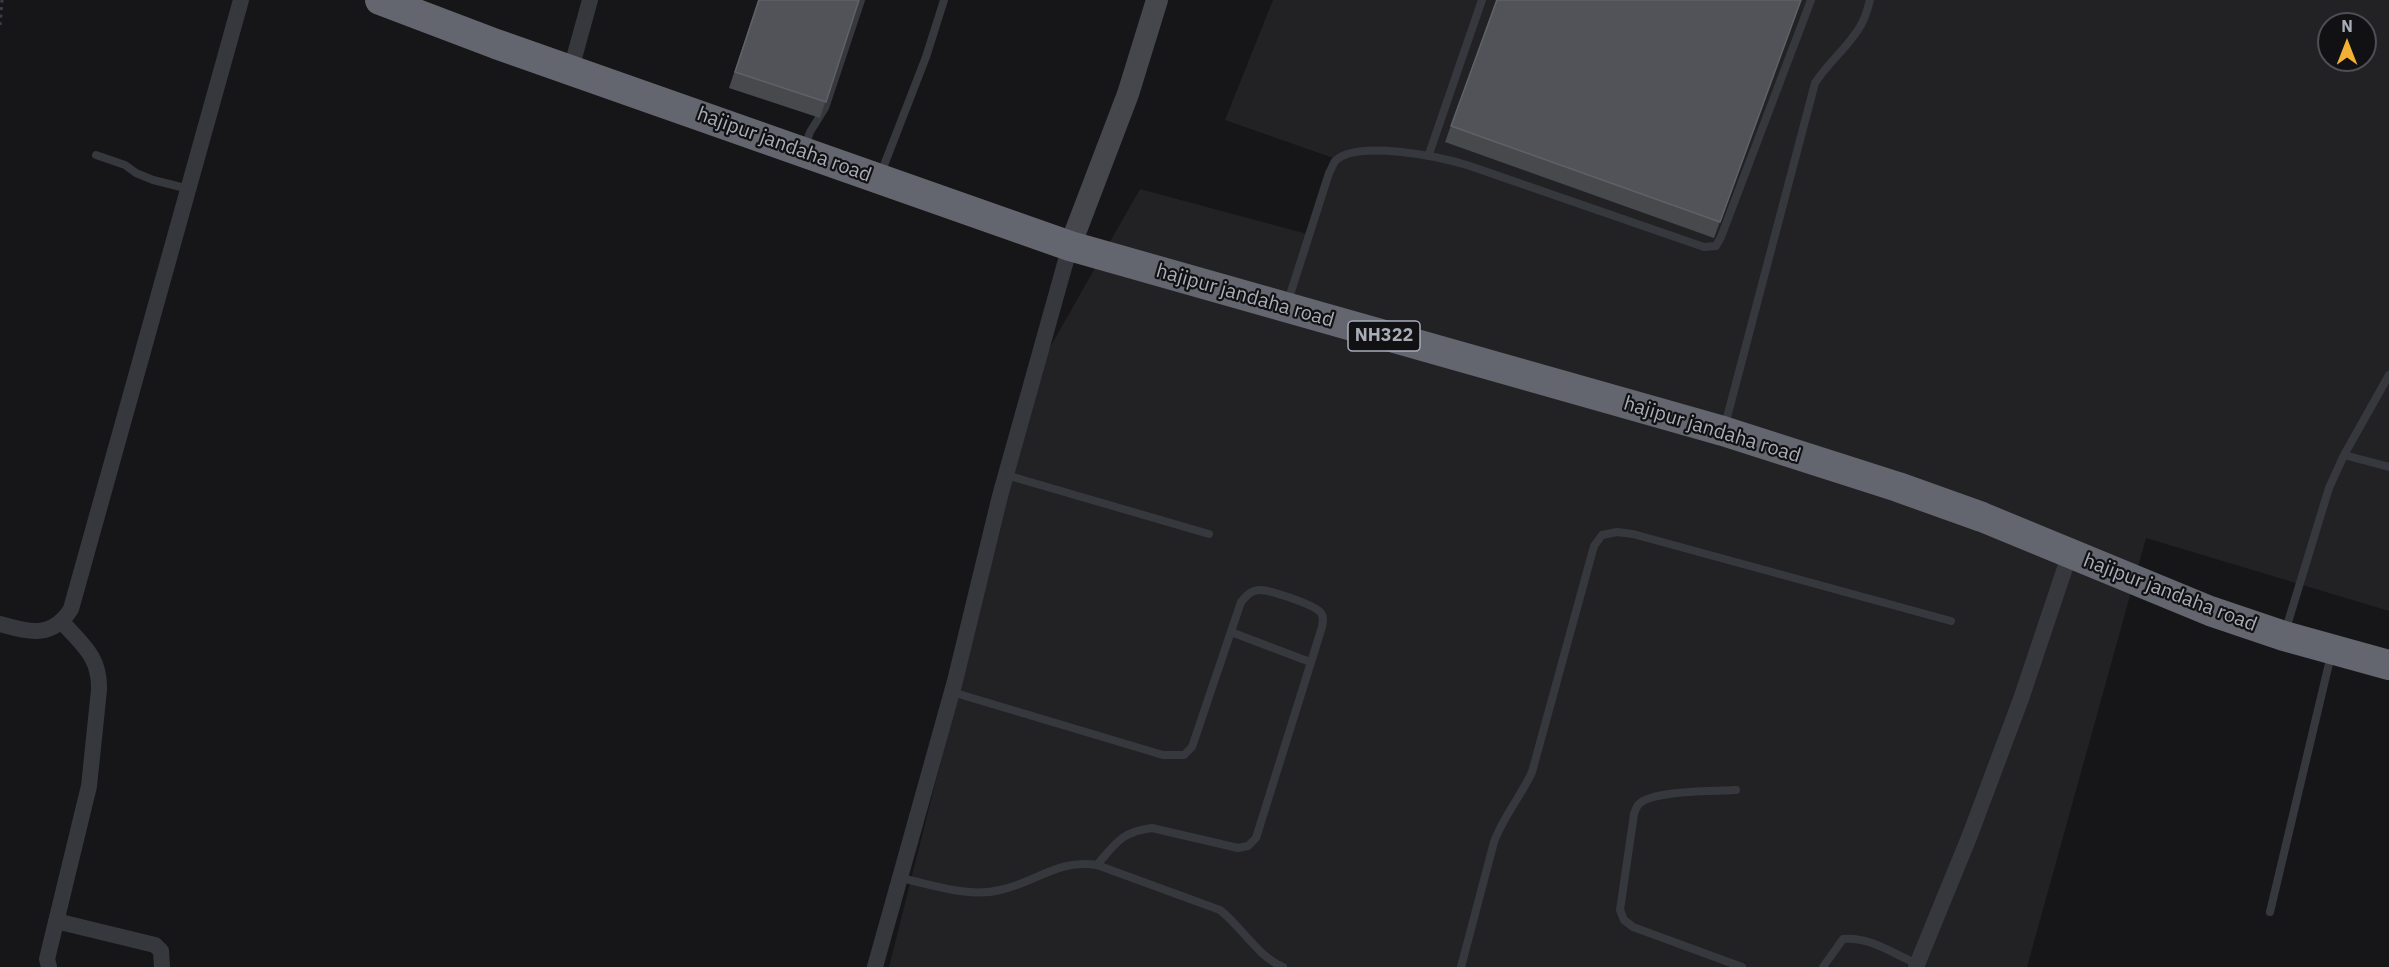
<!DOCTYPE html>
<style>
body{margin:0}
#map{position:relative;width:2389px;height:967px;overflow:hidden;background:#161618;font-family:"IBM Plex Sans",sans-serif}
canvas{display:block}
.north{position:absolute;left:2317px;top:12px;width:60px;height:60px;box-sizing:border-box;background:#111113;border:2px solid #4d4f55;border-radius:50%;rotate:0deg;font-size:16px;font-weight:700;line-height:24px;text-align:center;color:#a8adb8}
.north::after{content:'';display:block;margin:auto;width:21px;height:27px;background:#f2b134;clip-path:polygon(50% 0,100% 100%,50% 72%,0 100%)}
</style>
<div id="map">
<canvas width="2389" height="967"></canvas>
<div class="north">N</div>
</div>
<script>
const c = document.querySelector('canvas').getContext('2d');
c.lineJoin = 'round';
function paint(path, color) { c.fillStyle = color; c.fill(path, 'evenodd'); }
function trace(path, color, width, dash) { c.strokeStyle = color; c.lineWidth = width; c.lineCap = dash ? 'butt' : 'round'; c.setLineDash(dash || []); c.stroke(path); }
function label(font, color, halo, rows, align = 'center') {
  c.font = font + ' "IBM Plex Sans",sans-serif'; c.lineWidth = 4.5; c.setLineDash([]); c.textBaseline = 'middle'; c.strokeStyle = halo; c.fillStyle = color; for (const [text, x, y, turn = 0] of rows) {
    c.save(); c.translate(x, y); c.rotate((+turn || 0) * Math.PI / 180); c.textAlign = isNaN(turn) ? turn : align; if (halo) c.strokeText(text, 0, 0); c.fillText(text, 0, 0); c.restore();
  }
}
paint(new Path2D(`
 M1273,0H2389V611L2146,538L2027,967H889L1041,363L1140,189L1311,235L1336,159L1225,120ZM2329,24H2365V60H2329Z`), '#222225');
trace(new Path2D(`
 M0,25L2,0`), '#3d3f44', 3, [3, 4.5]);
trace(new Path2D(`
 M805,146L810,132L825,108L861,0
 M1429,154L1482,0
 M96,155L125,165L136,173L153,180L189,189
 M881,173L926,57L944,0
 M1288,301L1329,173C1331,170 1333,164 1335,161C1357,139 1440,157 1467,165L1704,247L1716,246L1721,237L1811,0
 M1725,425L1815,83C1829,61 1851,45 1862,23C1866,16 1868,7 1870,0
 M2344,455L2389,467
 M1006,475L1209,534
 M1231,632L1310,662
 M2285,632L2329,488L2344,455L2389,375
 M952,692L1163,755H1184L1192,747L1241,602C1246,596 1251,590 1260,590C1270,590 1316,605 1321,613C1324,617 1323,622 1322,627L1256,838L1248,846L1238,848L1152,828C1121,832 1116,843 1097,865
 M1736,790C1716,791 1650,790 1638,805C1636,808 1635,811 1634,814L1620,910L1624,920L1633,927L1742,967
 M900,878C931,884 968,898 1000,890C1037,882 1057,859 1097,865L1220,910C1242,927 1257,956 1283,967
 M2270,912L2331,655
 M1461,967L1494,842C1503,817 1521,796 1532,772L1594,546L1602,535L1617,532L1633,534L1951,621
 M1823,967L1843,939C1869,936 1894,954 1917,964`), '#37383d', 8);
trace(new Path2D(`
 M571,69L590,0
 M0,624C30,632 52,639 71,609L241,0
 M56,921L155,945L161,951L162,967
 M49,967L47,959L89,786L99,690C100,657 83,645 62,622
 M875,967L955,681L1000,496L1070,246
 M1916,967L1970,835L2021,699L2070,553`), '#37383d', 16);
trace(new Path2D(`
 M1070,246L1128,94L1157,0`), '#45474d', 22);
trace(new Path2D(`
 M380,0L496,44L1070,246L1723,431L1898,487L1982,517L2210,611L2284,636L2389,665`), '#63666e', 30);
paint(new Path2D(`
 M758,0H859L820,118L729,88Z
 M1496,0H1801L1714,238L1445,142Z`), '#47494d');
const building = new Path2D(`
 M759,0H859L826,102L735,72Z
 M1497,0H1801L1720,222L1451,126Z`);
paint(building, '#525359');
trace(building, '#5f6168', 1.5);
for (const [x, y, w] of [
 [1384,336,72]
]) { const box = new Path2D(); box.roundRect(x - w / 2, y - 15, w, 30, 4.5); c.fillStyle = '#111113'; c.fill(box); trace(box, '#a8adb8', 1.5); }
label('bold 18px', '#a8adb8', null, [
 ["NH322",1384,336]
]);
label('20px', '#a8adb8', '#111113', [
 ["hajipur jandaha road",784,145,20],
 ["hajipur jandaha road",1245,296,16],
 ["hajipur jandaha road",1712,430,17],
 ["hajipur jandaha road",2170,593,21]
]);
</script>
